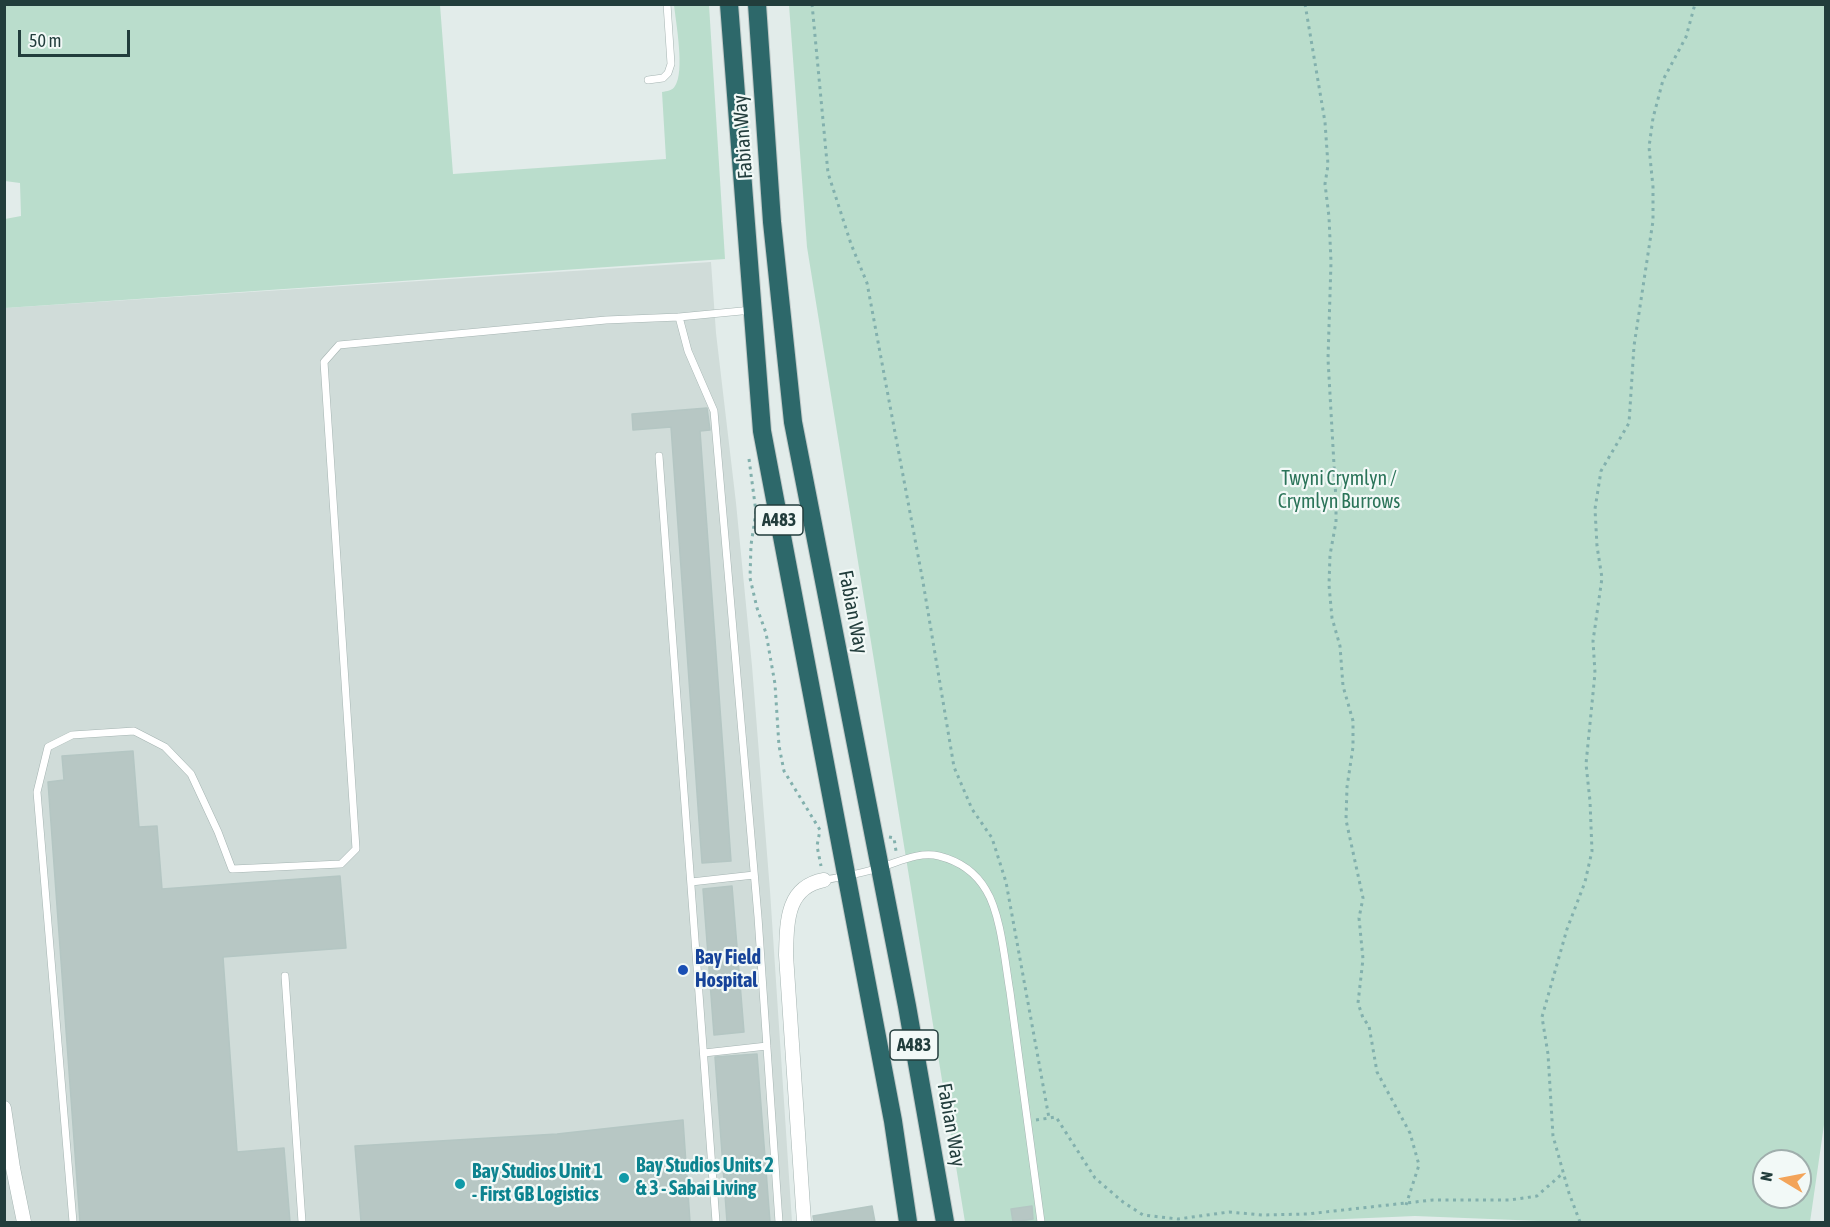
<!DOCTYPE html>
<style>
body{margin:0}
#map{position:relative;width:1830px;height:1227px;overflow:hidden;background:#e2ecea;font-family:"Asap Condensed",sans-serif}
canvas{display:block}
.frame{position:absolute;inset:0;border:6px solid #223d3c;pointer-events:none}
.north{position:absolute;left:1752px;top:1149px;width:60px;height:60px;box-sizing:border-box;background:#f2f9f7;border:2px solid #9faeac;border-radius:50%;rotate:280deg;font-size:16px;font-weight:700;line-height:24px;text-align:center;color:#223d3c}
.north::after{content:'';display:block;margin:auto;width:21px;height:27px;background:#f3a459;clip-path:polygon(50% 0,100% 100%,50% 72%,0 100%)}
.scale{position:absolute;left:18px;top:30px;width:112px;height:27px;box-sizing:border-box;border:3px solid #223d3c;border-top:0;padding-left:8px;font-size:18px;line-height:21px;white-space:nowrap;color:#223d3c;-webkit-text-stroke:4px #f2f9f7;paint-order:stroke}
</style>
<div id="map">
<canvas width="1830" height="1227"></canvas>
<div class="frame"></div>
<div class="north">N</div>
<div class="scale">50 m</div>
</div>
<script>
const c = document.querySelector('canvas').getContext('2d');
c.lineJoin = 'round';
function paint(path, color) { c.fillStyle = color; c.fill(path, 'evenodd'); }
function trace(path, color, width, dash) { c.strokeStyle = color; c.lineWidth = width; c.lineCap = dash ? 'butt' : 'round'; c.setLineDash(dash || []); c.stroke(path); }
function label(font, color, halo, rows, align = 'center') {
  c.font = font + ' "Asap Condensed",sans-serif'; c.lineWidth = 4.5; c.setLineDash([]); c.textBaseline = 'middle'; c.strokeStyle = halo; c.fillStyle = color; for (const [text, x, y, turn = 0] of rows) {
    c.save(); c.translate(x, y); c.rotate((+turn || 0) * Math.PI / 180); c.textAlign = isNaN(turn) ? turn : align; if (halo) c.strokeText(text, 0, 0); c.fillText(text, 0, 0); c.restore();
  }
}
paint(new Path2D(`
 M711,262L716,333L736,503L752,666L770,891L792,1222H5V308Z`), '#d0dcd9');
paint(new Path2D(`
 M5,4L440,5L453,174L666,159L662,92C667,91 672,91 675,86C685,72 676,23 674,5H709L725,259L5,308V219L21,216L20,183L5,181Z
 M789,5H1825L1826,1111L1810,1222H1565L1415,1216L1276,1222H965L807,247ZM1764,1161H1800V1197H1764Z`), '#baddcc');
const building = new Path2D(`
 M707,408L710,430L700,431L731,861L702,863L671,427L633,430L632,414Z
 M133,751L139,827L157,826L162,889L340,876L346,948L223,957L237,1152L284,1148L290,1222H80L48,782L64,780L62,756Z
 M732,886L744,1032L714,1035L703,889Z
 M757,1054L770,1222H727L715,1057Z
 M683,1120L690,1222H361L355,1146L557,1134Z
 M872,1206L875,1222H814L813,1216Z
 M1032,1206L1033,1219L1013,1222L1011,1209Z`);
paint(building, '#b7c7c4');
trace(building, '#b4c6c3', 1.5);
const lane = new Path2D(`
 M648,80L663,78L668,73L671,64L667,4
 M679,317L688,351L714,411L758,917L779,1222
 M659,456L716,1222
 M824,880C842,877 860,874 878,868C897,863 918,851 939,856C959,861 976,873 986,890C1001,914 1005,963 1010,992C1021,1069 1031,1146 1041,1222
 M691,882L754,875
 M285,976L302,1222
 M704,1053L767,1046
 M73,1222L37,792L48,747L72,735L134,731L165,747L191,774L218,832L232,869L341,864L356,849L324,362L339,345L606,320L679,317L752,310`);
const street = new Path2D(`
 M4,1108L13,1168L24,1222
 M804,1222L786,955C787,922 786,887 824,880`);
const highway = new Path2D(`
 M729,4L762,431L893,1121L908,1222
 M757,4L772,222L793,422L907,1006L945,1222`);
trace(lane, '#a5b4b2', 8);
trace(street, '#a5b4b2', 15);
trace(highway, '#c1c9c8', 20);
trace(new Path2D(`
 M812,4L828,173L851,244L867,283L923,582L954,767L972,809L992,838L1006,882L1049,1118
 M1305,4L1325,122L1328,165L1325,184L1329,217L1331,262L1328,359L1336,500V522L1330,555L1329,585L1332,618L1340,646L1343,686L1353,721V747L1347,787L1346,820L1363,898L1359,918L1363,959L1358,1003L1363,1018L1369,1026L1377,1072L1410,1133L1419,1165L1406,1205
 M749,459L756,512L751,545L750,578L757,608L766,633L775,684L779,746L784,771L820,830L817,846L821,866
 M889,837L894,838L896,851
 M1036,1120L1056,1117L1095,1178L1123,1202L1143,1215L1178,1219L1229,1212L1262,1215L1307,1214L1433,1200H1510L1537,1196L1563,1173
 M1580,1222L1569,1193L1553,1136L1548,1054L1542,1017L1567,929L1585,882L1592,851L1590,801L1586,764L1595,673L1593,641L1602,578L1597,546L1595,509L1601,471L1629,423L1634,346L1653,221V187L1649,147L1653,118L1663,80L1686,37L1695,4`), '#82b0ad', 3, [3, 4.5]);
trace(lane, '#fff', 7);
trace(street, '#fff', 14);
trace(highway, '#2d686a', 18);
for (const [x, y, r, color] of [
 [683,970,6,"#1a4fb4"],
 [624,1178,6,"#0f9aa8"],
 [460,1184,6,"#0f9aa8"]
]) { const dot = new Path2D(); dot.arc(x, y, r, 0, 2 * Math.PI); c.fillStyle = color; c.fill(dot); trace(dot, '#f2f9f7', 2); }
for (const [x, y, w] of [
 [779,520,48],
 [914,1045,48]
]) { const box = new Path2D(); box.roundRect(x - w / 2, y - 15, w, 30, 4.5); c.fillStyle = '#f2f9f7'; c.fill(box); trace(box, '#223d3c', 1.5); }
label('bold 18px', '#223d3c', null, [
 ["A483",779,520],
 ["A483",914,1045]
]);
label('20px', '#223d3c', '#f2f9f7', [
 ["Fabian Way",743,137,-94],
 ["Fabian Way",853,612,79],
 ["Fabian Way",951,1125,80]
]);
label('20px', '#2b7459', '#f2f9f7', [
 ["Twyni Crymlyn /",1339,479],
 ["Crymlyn Burrows",1339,502]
]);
label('bold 20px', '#164399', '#f2f9f7', [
 ["Bay Field",695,958],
 ["Hospital",695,981]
], 'left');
label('bold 20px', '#0d838f', '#f2f9f7', [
 ["Bay Studios Units 2",636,1166],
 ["& 3 - Sabai Living",636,1189],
 ["Bay Studios Unit 1",472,1172],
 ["- First GB Logistics",472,1195]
], 'left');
</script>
